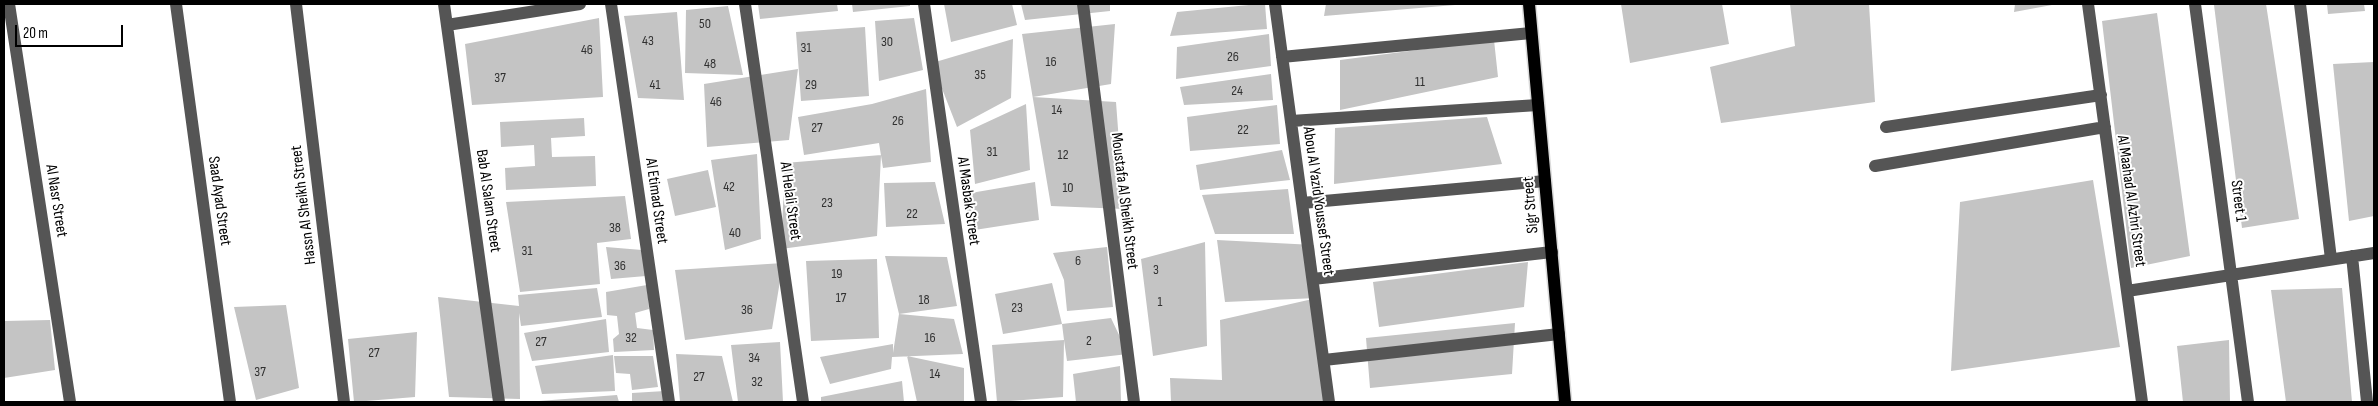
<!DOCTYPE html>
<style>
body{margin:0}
#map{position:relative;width:2378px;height:406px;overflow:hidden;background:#fff;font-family:"Sofia Sans Condensed",sans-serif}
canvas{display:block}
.frame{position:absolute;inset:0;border:5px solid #000;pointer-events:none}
.scale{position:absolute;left:15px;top:25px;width:108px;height:22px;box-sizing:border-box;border:2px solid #000;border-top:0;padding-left:6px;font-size:15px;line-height:18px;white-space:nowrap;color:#000;-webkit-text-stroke:4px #fff;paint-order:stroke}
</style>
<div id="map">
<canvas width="2378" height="406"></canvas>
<div class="frame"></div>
<div class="scale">20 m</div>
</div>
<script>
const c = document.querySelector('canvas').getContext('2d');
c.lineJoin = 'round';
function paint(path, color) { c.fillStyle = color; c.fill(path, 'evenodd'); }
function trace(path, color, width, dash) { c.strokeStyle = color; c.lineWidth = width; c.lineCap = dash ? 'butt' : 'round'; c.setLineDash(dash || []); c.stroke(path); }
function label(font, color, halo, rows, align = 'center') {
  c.font = font + ' "Sofia Sans Condensed",sans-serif'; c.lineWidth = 4; c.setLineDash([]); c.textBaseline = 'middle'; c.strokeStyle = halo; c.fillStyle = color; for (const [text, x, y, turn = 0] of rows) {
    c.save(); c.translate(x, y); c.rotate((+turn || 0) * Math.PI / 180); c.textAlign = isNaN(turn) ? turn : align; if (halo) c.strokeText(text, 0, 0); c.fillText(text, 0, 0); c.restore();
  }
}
paint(new Path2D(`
 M758,4H837L838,11L760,19Z
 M852,4H910V6L853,12Z
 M944,4H1012L1017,25L951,42Z
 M1021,4H1110V11L1025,20Z
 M1259,4H1265L1267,29L1170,36L1177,12Z
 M1326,4H1455V5L1324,16Z
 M1621,4H1722L1729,44L1630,63Z
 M1790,4H1869L1875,102L1721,123L1710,67L1795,46Z
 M2015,4H2052V5L2014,12Z
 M2221,4H2266L2299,219L2242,228L2214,5Z
 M2327,4H2364L2365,11L2328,14Z
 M728,6L743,75L685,73L686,10Z
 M677,12L684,100L638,98L624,16Z
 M2157,13L2190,256L2131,268L2102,21Z
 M599,18L603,97L472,105L465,44Z
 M914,18L923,70L879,81L875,21Z
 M1115,24L1111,84L1033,97L1116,102L1124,209L1051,206L1022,34Z
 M865,27L869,96L801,101L796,32Z
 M1269,34L1271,66L1176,79L1177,47Z
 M1013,39L1011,98L957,127L932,63Z
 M1494,40L1498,77L1340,110V60Z
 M2374,62V216L2349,221L2333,64Z
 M798,69L789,140L707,147L704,84Z
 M1271,74L1273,100L1184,105L1180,87Z
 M926,89L931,162L883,168L879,143L804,155L798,117L872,104Z
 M1026,104L1030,170L975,184L970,130Z
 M1277,105L1280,144L1190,151L1187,117Z
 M1487,117L1502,164L1334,184L1335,128Z
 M584,118L585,136L551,138L552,157L595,156L596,186L506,190L505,168L535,166L534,145L501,147L500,122Z
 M1282,150L1290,180L1200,190L1196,165Z
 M757,154L761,239L725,250L711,160Z
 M881,155L877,236L781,249L785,163Z
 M708,170L716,207L675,216L667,179Z
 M2093,180L2120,347L1951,371L1960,202Z
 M935,182L945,224L886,227L884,183Z
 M1035,182L1039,220L968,231L965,194Z
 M1288,189L1294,234H1215L1202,195Z
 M625,196L631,239L597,243L600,284L520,292L506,202Z
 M1217,240L1314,245L1330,402H1171L1170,378L1222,380L1220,320L1317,298L1225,302Z
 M1205,242L1207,346L1153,356L1141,259Z
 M606,247L642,250L646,276L611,279Z
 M1107,247L1113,307L1067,311L1064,280L1053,253Z
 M885,256L947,257L957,306L899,314L954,319L963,354L892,357L891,369L830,384L820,357L893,344V353L899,314Z
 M877,259L879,338L811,341L806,261Z
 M1528,262L1524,307L1379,327L1373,282Z
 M783,263L772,329L685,340L675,270Z
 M1052,283L1062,324L1003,334L995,294Z
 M647,285L649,309L635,313L637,328L653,330L654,350L614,352L613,339L619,334L617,316L607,315L606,292Z
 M597,288L602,317L521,326L519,313L520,399L449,397L438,297L519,306L518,295Z
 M2342,288L2352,402H2286L2271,290Z
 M286,305L299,388L256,400L234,307Z
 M1111,318L1128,354L1067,361L1064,340L1063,397L997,402L992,345L1064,340L1062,324Z
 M606,319L609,352L532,361L524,333Z
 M50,320L55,370L4,378V321Z
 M1515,323L1512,374L1370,388L1366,338Z
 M417,332L415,397L354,402L348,339Z
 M2229,340L2230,402H2183L2177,346Z
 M780,342L783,402H738L731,345Z
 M676,354L722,356L733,402H680Z
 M613,355L615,391L542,394L535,366Z
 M614,356H653L658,387L632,390L630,374L616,373Z
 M907,356L964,368V402H917Z
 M1120,366L1121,402H1076L1073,374Z
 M902,381L904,402H821V397Z
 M665,391L666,402H632V393Z
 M617,395L619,402H539V401Z`), '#c4c4c4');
const major = new Path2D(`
 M1529,4L1565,402`);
trace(major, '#dbdbdb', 15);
trace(new Path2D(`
 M9,4L70,402
 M176,4L230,402
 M296,4L344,402
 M444,4L499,402
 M611,4L669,402
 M745,4L803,402
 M924,4L981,402
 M1083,4L1134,402
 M1275,4L1329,402
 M2088,4L2142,402
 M2195,4L2248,402
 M2300,4L2331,259
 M447,25L580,4
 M1282,57L1531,33
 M1291,121L1538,105
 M1886,127L2101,95
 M1875,166L2105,127
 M1302,203L1545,181
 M2352,256L2367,402
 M1313,279L1552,252
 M2127,291L2374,253
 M1324,360L1559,334`), '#555', 12);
trace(major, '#000', 12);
label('14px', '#313131', null, [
 ["50",705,24],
 ["43",648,41],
 ["30",887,42],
 ["31",806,48],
 ["46",587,50],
 ["26",1233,57],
 ["16",1051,62],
 ["48",710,64],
 ["35",980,75],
 ["37",500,78],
 ["11",1420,82],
 ["41",655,85],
 ["29",811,85],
 ["24",1237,91],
 ["46",716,102],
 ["14",1057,110],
 ["26",898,121],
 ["27",817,128],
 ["22",1243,130],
 ["31",992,152],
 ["12",1063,155],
 ["42",729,187],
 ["10",1068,188],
 ["23",827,203],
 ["22",912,214],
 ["38",615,228],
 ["40",735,233],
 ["31",527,251],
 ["6",1078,261],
 ["36",620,266],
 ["3",1156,270],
 ["19",837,274],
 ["17",841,298],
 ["18",924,300],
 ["1",1160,302],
 ["23",1017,308],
 ["36",747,310],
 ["32",631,338],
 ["16",930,338],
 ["2",1089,341],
 ["27",541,342],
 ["27",374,353],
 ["34",754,358],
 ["37",260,372],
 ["14",935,374],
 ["27",699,377],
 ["32",757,382]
]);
label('16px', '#000', '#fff', [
 ["Al Nasr Street",56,201,81],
 ["Saad Ayad Street",219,201,82],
 ["Bab Al Salam Street",488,201,82],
 ["Al Etimad Street",656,201,82],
 ["Al Helali Street",790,201,82],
 ["Al Masbak Street",968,201,82],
 ["Moustafa Al Sheikh Street",1124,201,83],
 ["Abou Al Yazid Youssef Street",1318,201,82],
 ["Al Maahad Al Azhri Street",2131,201,82],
 ["Street 1",2238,201,83],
 ["Hassn Al Sheikh Street",304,205,-97],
 ["Sigr Street",1531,205,-95]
]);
</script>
